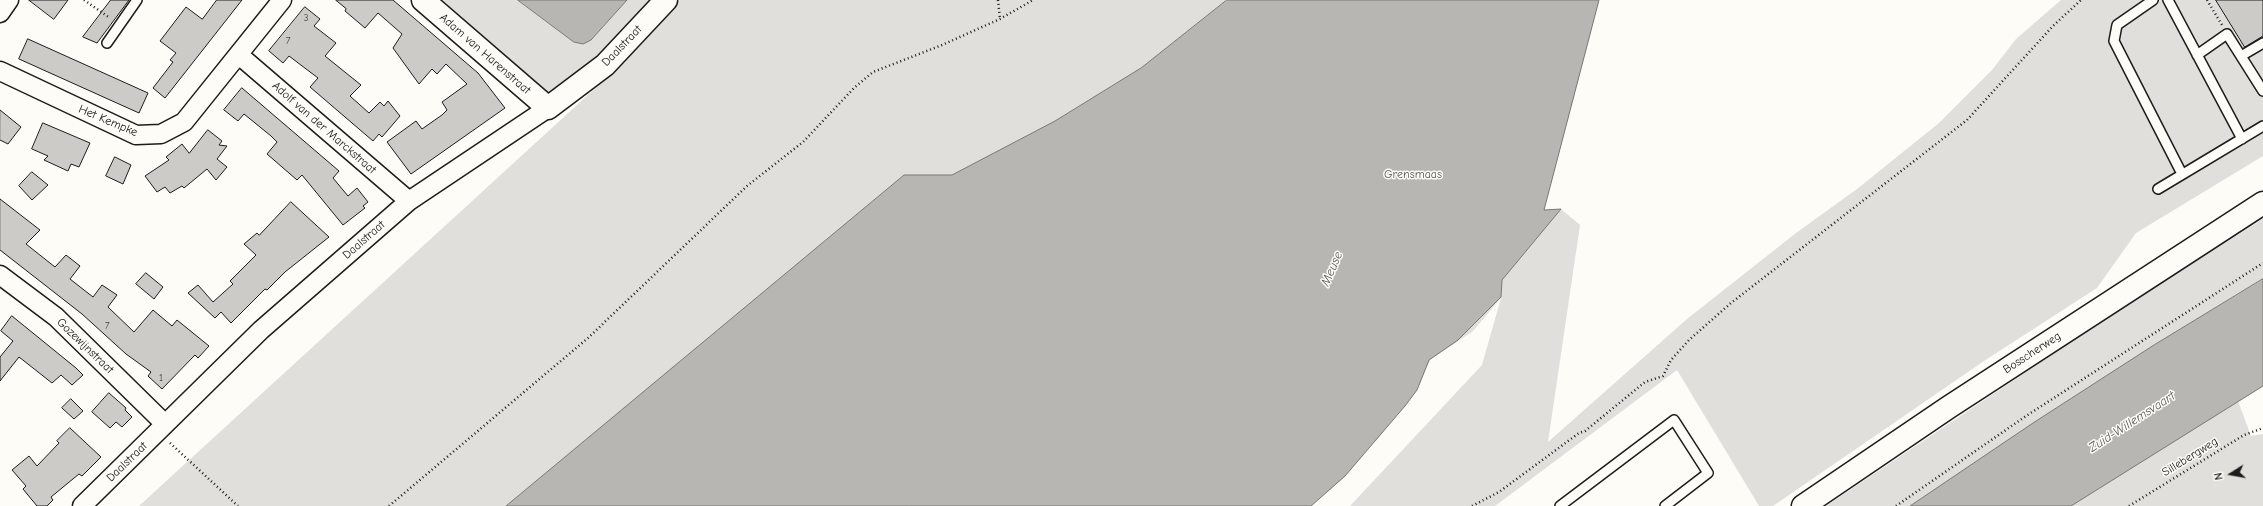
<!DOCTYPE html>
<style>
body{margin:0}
#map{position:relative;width:2263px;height:506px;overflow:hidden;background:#fdfcf7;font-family:"Comic Neue",sans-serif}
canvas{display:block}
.north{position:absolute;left:2211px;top:454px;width:40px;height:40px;-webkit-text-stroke:3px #fdfcf7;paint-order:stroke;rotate:259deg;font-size:11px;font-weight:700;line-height:16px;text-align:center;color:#1c1c1c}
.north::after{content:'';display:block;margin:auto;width:14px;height:18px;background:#1c1c1c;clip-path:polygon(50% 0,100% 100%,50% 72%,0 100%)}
</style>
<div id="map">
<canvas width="2263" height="506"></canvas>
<div class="north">N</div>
</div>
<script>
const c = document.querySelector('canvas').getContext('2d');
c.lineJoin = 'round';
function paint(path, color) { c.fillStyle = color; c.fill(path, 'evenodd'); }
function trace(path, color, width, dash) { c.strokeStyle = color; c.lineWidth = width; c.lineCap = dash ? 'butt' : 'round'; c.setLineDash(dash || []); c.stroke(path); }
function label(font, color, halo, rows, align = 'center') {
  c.font = font + ' "Comic Neue",sans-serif'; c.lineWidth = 3; c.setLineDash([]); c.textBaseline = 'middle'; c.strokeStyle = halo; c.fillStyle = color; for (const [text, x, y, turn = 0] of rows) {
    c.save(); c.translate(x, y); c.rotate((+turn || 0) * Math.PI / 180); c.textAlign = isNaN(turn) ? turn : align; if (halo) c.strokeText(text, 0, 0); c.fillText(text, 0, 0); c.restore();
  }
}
paint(new Path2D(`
 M438,0H518L574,42L591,40L627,0H651L596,57L553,91L544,92Z
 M680,0H1227L1141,68L1055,121L952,175H904L506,506H139L613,72Z
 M1599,0L1544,210L1561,209L1580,225L1548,442L1687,319L1796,233L1857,189L1939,123L1992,70L2016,39L2061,0H2263V156L2136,233L2097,288L1984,361L1773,506H1759L1677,370L1495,506H1350L1482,365L1501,298L1473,331L1430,360L1417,390L1376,441L1373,438L1363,450L1365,453L1346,476L1311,506H1019Z
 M2263,219V279L2154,345L2033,423L1910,506H1826L2120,309Z
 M2238,401L2251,436L2263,434V506H2071Z`), '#e0dfdb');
const water = new Path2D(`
 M518,0H627L591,40L583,44L574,42Z
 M1227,0H1599L1544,210L1561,209L1502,280L1501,297L1458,340L1429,360L1417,390L1405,406L1345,476L1311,506H506L904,175H952L1055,121L1141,68Z
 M2263,279V386L2071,506H1910L2033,423L2154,345Z`);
paint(water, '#b7b6b2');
trace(water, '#797876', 1);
const building = new Path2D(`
 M29,0H68L54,19Z
 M111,0H129L97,43L83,37Z
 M217,0H242L165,98L153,88L173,62L170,60L176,53L160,41L186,7L202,19Z
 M336,0H393L478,73L505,108L411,174L387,142L416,121L422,129L442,115L447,110L442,102L467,84L446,64L437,74L432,69L419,84L393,48L402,34L378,13L365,28L345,11L346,9Z
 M2216,0H2263V36L2245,47Z
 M305,7L320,19L314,26L336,43L325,56L361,85L350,96L369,113L380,102L384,106L388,101L400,116L382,137L379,134L373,141L310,87L318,78L289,56L283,63L269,51Z
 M28,39L148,93L139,113L19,59Z
 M242,88L339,171L333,178L348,196L357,188L368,202L363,206L365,208L343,225L302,175L297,180L267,154L277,142L271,136L244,114L238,121L224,110Z
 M0,110L21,127L8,144L0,140Z
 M43,123L90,143L79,167L71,164L68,171L44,160L48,156L32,149Z
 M208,130L222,141L219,145L227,146L217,159L227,167L216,180L207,169L184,188L182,186L170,193L165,187L157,192L145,176L169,160L166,157L182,144L189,153Z
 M115,157L131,165L123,184L106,176Z
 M32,172L48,185L32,200L19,186Z
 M0,199L40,230L26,244L55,267L66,255L80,266L70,279L93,297L102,285L117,295L108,307L134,332L153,310L172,326L177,320L209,346L198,358L195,355L162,389L148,376L151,372L126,354L82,314L0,250Z
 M291,202L329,237L285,272L267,290L265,289L231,323L221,312L215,318L188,293L198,285L213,302L233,284L230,281L256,255L244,244L257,233L259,235Z
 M146,273L163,287L154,299L136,284Z
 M12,316L76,368L83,375L72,385L61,375L52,383L19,357L0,381V357L13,341L1,331Z
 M109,393L126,408L125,410L132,417L122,427L116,422L110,428L92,412Z
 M71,399L83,411L74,419L62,408Z
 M70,428L101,457L82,476L79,474L51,497L53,500L47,506H37L23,489L26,486L12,470L29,456L37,466L59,443L57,441Z`);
paint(building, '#cccbc8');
trace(building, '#1c1c1c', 1);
const service = new Path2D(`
 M2153,0L2117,25L2114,41L2182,174
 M2168,0L2242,139
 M107,43L137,0
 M2197,55L2227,34L2263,91
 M2241,56L2263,43
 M2158,189L2263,126
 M1560,506L1674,420L1708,473L1665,506`);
const minor = new Path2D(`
 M0,13L9,0
 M239,55L409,201
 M0,71L136,135L161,134L184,122L282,0
 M0,275L56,317L165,424
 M82,506L261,330L409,201L548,108`);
const tertiary = new Path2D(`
 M423,0L548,108L605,65L666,0
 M1803,506L1949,407L2263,203`);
trace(service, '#1c1c1c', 12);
trace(minor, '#1c1c1c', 21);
trace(tertiary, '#1c1c1c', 25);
trace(new Path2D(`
 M84,0L110,18
 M998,0L1000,19
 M2207,0L2222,25
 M170,443L238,506
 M389,506L588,338L747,186L803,142L854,88L873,72L942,45L1000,19L1033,0
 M1472,506L1499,492L1579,433L1585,431L1645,382L1663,376L1671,360L1689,340L1731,303L1967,120L2053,26L2081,0
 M1896,506L2026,416L2263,263
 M2129,506L2244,435L2263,428`), '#1c1c1c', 2.5, [1, 3]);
trace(service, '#fdfcf7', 9);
trace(minor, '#fdfcf7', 18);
trace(tertiary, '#fdfcf7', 22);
label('10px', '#484847', null, [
 ["3",306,18],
 ["7",288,41],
 ["7",107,326],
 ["1",161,378]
]);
label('12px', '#1c1c1c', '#fdfcf7', [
 ["Daalstraat",622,46,-46],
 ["Adam van Harenstraat",485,54,41],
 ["Het Kempke",108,121,23],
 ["Adolf van der Marckstraat",324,128,41],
 ["Daalstraat",364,240,-41],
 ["Gozewijnstraat",85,346,44],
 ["Bosscherweg",2032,353,-33],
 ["Sillebergweg",2190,457,-32],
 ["Daalstraat",127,462,-44]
]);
label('12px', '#575655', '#fdfcf7', [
 ["Grensmaas",1413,175]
]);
label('italic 13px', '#5a5a58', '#fdfcf7', [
 ["Meuse",1332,269,-67],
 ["Zuid-Willemsvaart",2132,422,-33]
]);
</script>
